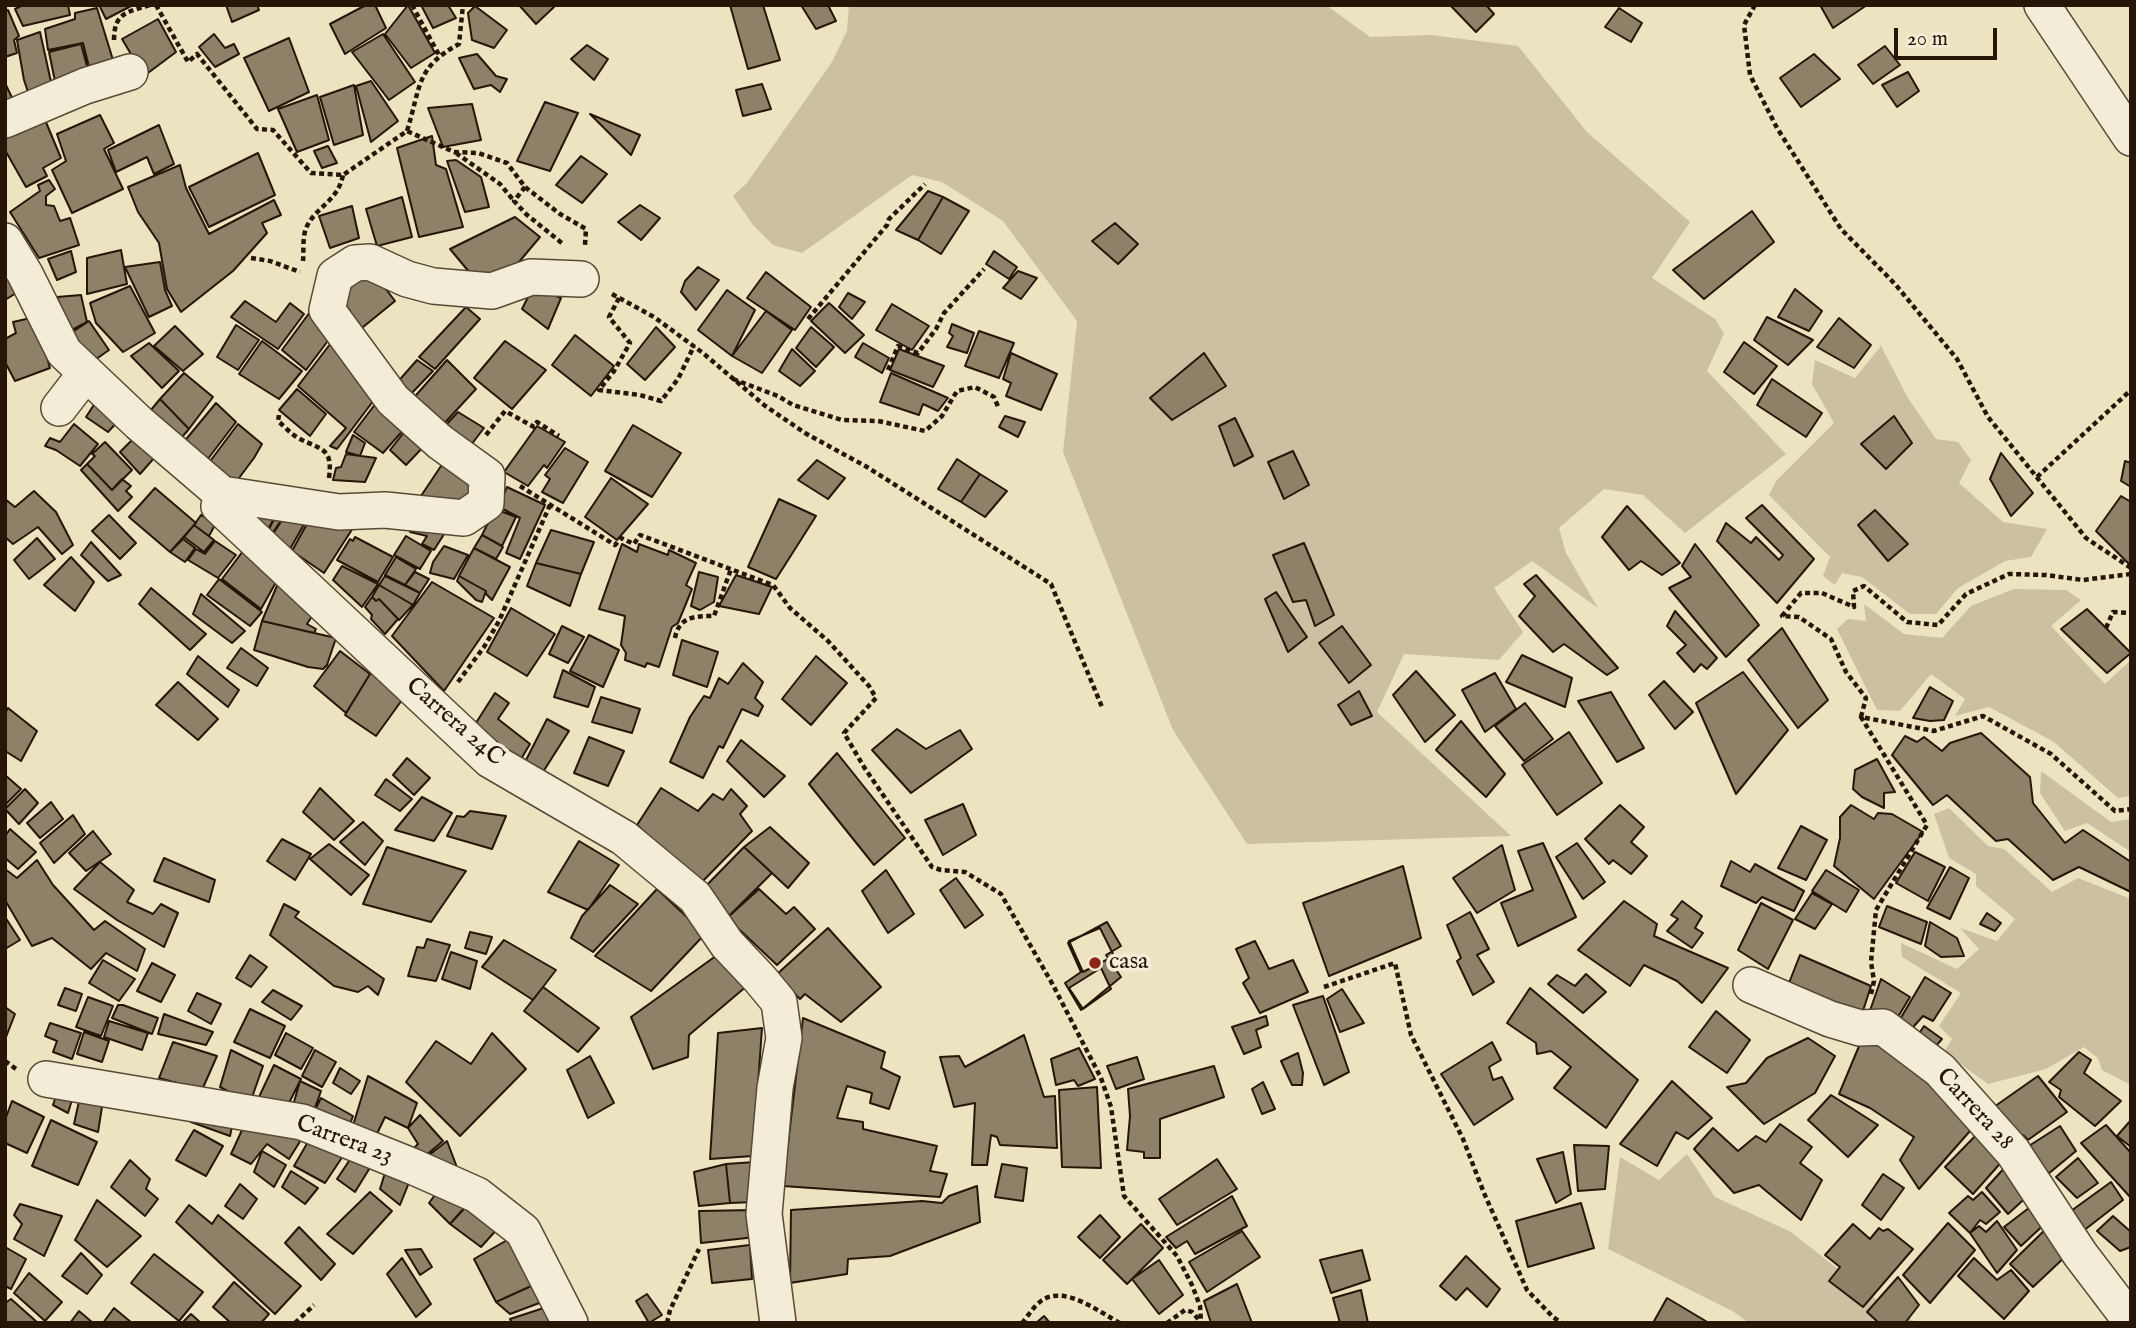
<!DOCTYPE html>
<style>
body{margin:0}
#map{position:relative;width:2136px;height:1328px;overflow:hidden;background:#ece3c1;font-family:"IM FELL English",serif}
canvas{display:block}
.frame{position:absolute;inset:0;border:7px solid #271608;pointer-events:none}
.scale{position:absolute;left:1894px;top:28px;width:103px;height:32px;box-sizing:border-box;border:4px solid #271608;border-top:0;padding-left:9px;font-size:21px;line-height:24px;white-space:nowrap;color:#271608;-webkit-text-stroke:5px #f3edd7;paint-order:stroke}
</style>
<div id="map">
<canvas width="2136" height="1328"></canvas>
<div class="frame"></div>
<div class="scale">20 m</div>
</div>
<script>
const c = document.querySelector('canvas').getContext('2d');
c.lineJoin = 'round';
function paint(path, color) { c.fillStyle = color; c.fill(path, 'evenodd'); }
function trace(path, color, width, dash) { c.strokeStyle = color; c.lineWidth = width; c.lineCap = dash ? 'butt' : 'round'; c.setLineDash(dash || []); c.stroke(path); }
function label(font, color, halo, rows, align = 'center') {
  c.font = font + ' "IM FELL English",serif'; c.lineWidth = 7; c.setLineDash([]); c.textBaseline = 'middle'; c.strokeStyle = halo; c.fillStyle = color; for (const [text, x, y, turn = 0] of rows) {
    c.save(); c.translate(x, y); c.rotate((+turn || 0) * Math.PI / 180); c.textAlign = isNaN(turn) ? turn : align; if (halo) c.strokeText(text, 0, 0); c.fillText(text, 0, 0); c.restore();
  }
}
paint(new Path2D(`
 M849,5H1326L1370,37L1431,35L1518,46L1587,132L1690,222L1652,278L1715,319L1724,333L1707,371L1786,454L1685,533L1643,495L1604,489L1559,528L1566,553L1598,608L1532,561L1494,588L1523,632L1499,660L1404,654L1377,712L1511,836L1247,844L1173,730L1063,452L1077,321L1003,221L942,182L912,175L802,253L773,245L753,225L733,196L747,183L832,62L847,31Z
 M1881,346L1908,398L1936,439L1958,442L1971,460L1959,483L2003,522L2047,529L2031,557L2005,561L1958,588L1936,614H1910L1862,577L1842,573L1835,585L1823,576L1830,557L1769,495L1776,481L1834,423L1812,384L1815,360L1855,378Z
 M2014,589L2066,590L2081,600L2051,626L2105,684L2131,660V796L2118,798L2054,742L1989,707L1955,716L1965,699L1931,674L1900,711L1877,710L1837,629L1848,619L1866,621L1864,604L1904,634L1942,638L1971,606Z
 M2041,771L2111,822L2131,819V852L2087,823L2065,831L2040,793Z
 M1949,808L1988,846L2004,849L2052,892L2078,878L2131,899V1085L2102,1070L2098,1058L2084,1047L2046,1069L1988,1084L1944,1052L1952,1039L1939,1026L1961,993L1902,957L1901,943L1957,969L1979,949L1960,928L1997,941L2015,919L1976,886V874L1949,858L1934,814Z
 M1687,1154L1715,1197L1791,1232L1885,1306L1918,1323H1749L1734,1312L1608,1249L1620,1157L1659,1180Z`), '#cbc0a2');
const building = new Path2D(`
 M23,5H68L70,15L23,26L15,9Z
 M99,5H133L106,19Z
 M226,5H257L259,10L232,22Z
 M366,5H375L386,28L345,54L330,24Z
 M408,5L435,53L411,68L385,34Z
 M421,5H448L456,18L433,28Z
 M519,5H552L554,7L536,24Z
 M730,5H763L780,60L748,69Z
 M801,5H828L836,21L816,29Z
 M1450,5H1486L1494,14L1476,32Z
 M1820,5H1867L1833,28Z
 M475,6L507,30L494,48L472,40L468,13Z
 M97,8L113,60L89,67L83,43L48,50L45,29L75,19V13Z
 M1619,8L1642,23L1631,42L1605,27Z
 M8,10L19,36L14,40L17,53L5,57V11Z
 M158,19L176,52L144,76L122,39Z
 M40,32L53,91L31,101L24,80L17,40Z
 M214,34L225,48L234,44L239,54L215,67L199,47Z
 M383,34L415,82L389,100L352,52Z
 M289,38L309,92L269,111L244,58Z
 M81,44L90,77L56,86L49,52Z
 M587,45L608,59L594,80L571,59Z
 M1885,46L1900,65L1873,84L1858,65Z
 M477,54L496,76L507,79L500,92L491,85L474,89L459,58Z
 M1814,54L1840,79L1801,107L1780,78Z
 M1908,72L1919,91L1897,107L1882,85Z
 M371,81L398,121L371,142L356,86Z
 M5,83L16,106L5,112Z
 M762,84L771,109L743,116L736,90Z
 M354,85L363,135L334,145L320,97Z
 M317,95L329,140L297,152L278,109Z
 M545,102L578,113L550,171L517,161Z
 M472,104L481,140L443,147L428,108Z
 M40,108L61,158L43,168L47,176L26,187L5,150V127Z
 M590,114L640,135L631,155Z
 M100,115L114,143L104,149L123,189L72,213L52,170L66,161L57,134Z
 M159,125L174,164L154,174L147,157L116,172L108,150Z
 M432,136L436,165L446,169L463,227L419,237L397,148Z
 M328,146L337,163L322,168L314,151Z
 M258,153L275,195L209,227L189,187Z
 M581,156L607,174L582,203L556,185Z
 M456,160L481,177L489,207L465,212L447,161Z
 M180,165L186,188L209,234L274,200L281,215L262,223L267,233L233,271L181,312L167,289L159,243L138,212L128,187Z
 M49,180L55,189L46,196V205L54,206L60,221L70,218L79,245L39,258L10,212L40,191L38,185Z
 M928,191L943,197L918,240L896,230Z
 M402,197L412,237L377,246L366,209Z
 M943,197L969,211L941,254L918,240Z
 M640,205L660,218L641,240L618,222Z
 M352,206L359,238L330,248L319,216Z
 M1752,211L1774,242L1704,299L1673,270Z
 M515,217L540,237L508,275L475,279L450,249Z
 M1115,223L1138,244L1118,264L1092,241Z
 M121,250L127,284L87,294V258Z
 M71,251L76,272L57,280L48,259Z
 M994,251L1017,267L1009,279L986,264Z
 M5,258L21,290L5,300Z
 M160,262L165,290L172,306L149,317L125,267Z
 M369,267L395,301L357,332L333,300Z
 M698,267L719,280L696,310L681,292L685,281Z
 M1018,271L1037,278L1021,299L1003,288Z
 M766,272L811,307L795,330L747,298Z
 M130,286L155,333L123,352L96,323L90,303Z
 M533,287L561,298L548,329L522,309Z
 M1795,289L1822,311L1809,331L1778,317Z
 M727,290L755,310L732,356L698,330Z
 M848,293L865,302L852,319L839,307Z
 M81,295L87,322L70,331L57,297Z
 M245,301L276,322L290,303L304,314L278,349L231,317Z
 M829,303L864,335L845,353L811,321Z
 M892,304L929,326L912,350L876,330Z
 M466,307L480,319L435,369L419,357Z
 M766,311L792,330L762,373L732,356Z
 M310,312L333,334L306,370L282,350Z
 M35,317L50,368L15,381L5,362V339L16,333L13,322Z
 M1767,317L1813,340L1788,365L1754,340Z
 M1839,318L1871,345L1854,368L1817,347Z
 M89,321L109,350L92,362L71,333Z
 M952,324L974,333L967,353L947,347L953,336L949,333Z
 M236,325L259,340L238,370L217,357Z
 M175,326L203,354L183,371L154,346Z
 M656,327L675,347L645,380L627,364Z
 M811,327L834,347L816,367L796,348Z
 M979,331L1014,343L999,378L965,366Z
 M575,335L614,366L591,396L552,365Z
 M334,339L377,396L337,449L330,446L346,428L298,386Z
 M262,341L302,371L279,399L239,374Z
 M505,341L546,370L512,409L474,378Z
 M1744,342L1777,366L1754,394L1724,372Z
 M149,343L179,371L162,388L131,356Z
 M863,343L889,358L882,373L855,357Z
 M792,349L815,371L800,386L779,371Z
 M899,349L944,366L933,387L890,370Z
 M1011,353L1057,374L1041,410L1006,396L1011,383L1003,379Z
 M1204,353L1226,386L1172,420L1150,398Z
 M417,360L433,371L409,396L395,385Z
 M447,360L476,389L439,429L410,402Z
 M184,373L213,397L189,429L160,399Z
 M891,373L948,398L938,411L923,404L919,415L880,402Z
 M1772,379L1822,413L1806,437L1757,405Z
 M297,389L326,414L310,436L279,410Z
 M160,399L189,429L176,444L146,416Z
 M97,400L120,419L108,432L86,417Z
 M216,403L236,422L204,464L183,443Z
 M376,403L406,427L383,453L354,432Z
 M458,412L484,428L471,445L443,428Z
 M1005,416L1025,422L1018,437L999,427Z
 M1894,416L1912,443L1886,469L1861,444Z
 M1235,418L1253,456L1234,466L1219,426Z
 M74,424L98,444L80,466L56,450L45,446L50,438L60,442Z
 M238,424L262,444L254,458L230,490L205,468Z
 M633,425L681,453L652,497L605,471Z
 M409,426L428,442L406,465L390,450Z
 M537,426L565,442L547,468L544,465L528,486L504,472Z
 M353,435L365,443L360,456L346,452Z
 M133,439L155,457L140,474L120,452Z
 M105,442L132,470L112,490L87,464L95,456L92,454Z
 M565,448L588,462L563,503L542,492L550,479L545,475Z
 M1293,451L1309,485L1284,499L1268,462Z
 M2001,453L2033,493L2011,516L1990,479Z
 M346,454L376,458L365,482L333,480L336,468L341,467Z
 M449,454L477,479L461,508L419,499Z
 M957,459L980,474L961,502L938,489Z
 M817,460L845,478L828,499L798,480Z
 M2125,461L2131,463V487L2121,481Z
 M87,464L112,490L122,479L131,486L126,491L132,497L118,511L81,470Z
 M980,474L1007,491L985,517L961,502Z
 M611,478L648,504L617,540L585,517Z
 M507,487L545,505L520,559L506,553L520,518L499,507Z
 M155,488L196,523L170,552L129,517Z
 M34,491L56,512L73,545L62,554L38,527L13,544L5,537V499L15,507Z
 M2121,496L2131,502V566L2096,531Z
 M779,499L816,516L776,579L748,567Z
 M1762,505L1814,559L1777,603L1717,541L1726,523L1751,543L1756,537L1779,560L1783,555L1746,518Z
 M1627,506L1680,563L1662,575L1641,561L1629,570L1602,537Z
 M495,509L516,517L502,546L482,535Z
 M1875,510L1908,544L1888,561L1858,525Z
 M262,512L275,517L267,531L258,522Z
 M109,515L136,543L120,559L92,531Z
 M201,515L216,523L209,536L194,525Z
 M275,517L282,519L272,534L268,531Z
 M418,517L448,528L434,550L422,544L427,536L410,532Z
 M282,520L306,521L290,549L271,537Z
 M308,522L353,528L324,573L292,551Z
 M194,525L214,540L204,552L184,537Z
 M551,530L594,542L581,574L536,563Z
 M482,535L503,547L496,559L474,548Z
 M406,536L431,551L420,569L394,555Z
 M355,537L393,557L378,582L337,560L350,539L353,541Z
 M37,538L55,559L29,579L14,560Z
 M183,539L195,548L185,562L170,552Z
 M215,541L236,555L218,578L188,560L196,549L205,554Z
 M91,542L121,575L108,581L81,555Z
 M1304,543L1334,615L1315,626L1306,600L1293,602L1273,555Z
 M622,544L637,552L639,544L668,555L669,550L696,563L686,585L692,589L678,623L672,627L659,667L647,663L645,667L625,660L626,653L621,645L625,616L599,609Z
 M1695,544L1759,625L1726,657L1669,588L1691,577L1682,566Z
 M444,546L468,555L454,579L430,573L433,562Z
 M246,547L280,575L261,609L222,579Z
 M474,548L510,567L492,600L486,594V591L459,576Z
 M71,557L94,582L75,611L44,585Z
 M396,557L416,569L405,585L385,575Z
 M536,563L581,574L570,606L527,586Z
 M342,566L378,584L362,607L333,580Z
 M415,572L429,579L420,593L405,585Z
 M699,572L718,577L714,602L700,610L691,606Z
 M736,575L772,587L759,614L719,606Z
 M1536,575L1618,668L1607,675L1564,644L1553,652L1519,616L1535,596L1524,584Z
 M385,576L420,593L413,605L379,585Z
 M459,576L486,591L482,602L476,600L457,581Z
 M219,579L262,612L250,626L207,595Z
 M279,581L319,605L307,624L316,629L314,633L262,621Z
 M432,582L494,618L444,691L392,636Z
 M379,585L413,605L399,620L379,599L376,601L372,597Z
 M151,588L206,634L190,650L139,604Z
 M1276,592L1307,637L1288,652L1265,599Z
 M201,594L245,631L232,643L193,614Z
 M372,597L376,601L379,599L398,619L385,634L371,619L372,615L365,607Z
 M511,608L555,634L527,676L487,652Z
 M2087,609L2131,653L2107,673L2061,629Z
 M1675,611L1717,658L1707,669L1701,664L1694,672L1677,653L1686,645L1667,626Z
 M262,621L336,638L327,665L323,669L308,667L254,650Z
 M562,626L584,637L568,663L549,654Z
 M1342,626L1371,665L1349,683L1319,643Z
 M1782,628L1828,700L1798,728L1748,660Z
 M589,635L619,650L603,687L570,671Z
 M682,640L718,652L707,687L673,675Z
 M241,648L268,668L257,686L227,668Z
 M340,651L370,674L346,713L314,686Z
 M1522,655L1572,678L1565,707L1506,682Z
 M198,656L239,690L228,707L187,674Z
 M816,656L847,683L811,725L782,699Z
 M743,663L763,682L755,698L763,706L758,716L742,709L723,748L719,746L703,778L670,762L690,717L704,696L710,698L719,678L728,684Z
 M563,670L595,687L588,707L554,697Z
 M1416,671L1455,715L1425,742L1393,695Z
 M1743,672L1788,730L1736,794L1696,703Z
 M1495,673L1516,709L1485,732L1462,690Z
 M370,674H374L402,700L376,736L345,715Z
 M1664,681L1693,712L1675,729L1649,695Z
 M178,682L218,719L198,740L156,705Z
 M1930,687L1953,701L1944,720L1930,721L1913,718Z
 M1359,691L1372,716L1351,725L1338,705Z
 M1611,692L1644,748L1617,762L1578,701Z
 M495,693L509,703L498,719L530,744L521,759L474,726Z
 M601,697L640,709L632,733L592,722Z
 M1525,703L1553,739L1524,761L1495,726Z
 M8,708L37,731L21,761L5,751V713Z
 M547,719L569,731L543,772L525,762Z
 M1461,721L1505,774L1486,797L1436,750Z
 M897,729L926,749L960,730L972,749L911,793L872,750Z
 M1569,732L1602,783L1557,815L1522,765Z
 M1981,733L2030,777L2033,803L2065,843L2083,830L2131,862V892L2079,867L2053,880L2008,839L1996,841L1947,795L1933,805L1892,755L1905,736L1917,742L1924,737L1942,751L1950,743Z
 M589,737L624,751L608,786L574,773Z
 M741,740L785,776L764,797L727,761Z
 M837,753L905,838L874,865L809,784Z
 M407,758L430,778L414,795L393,775Z
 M1877,759L1895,792L1884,793V808L1862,797L1853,789L1855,770Z
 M5,775L21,789L5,805Z
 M386,779L412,799L400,811L375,795Z
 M320,788L354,821L334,840L303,812Z
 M661,788L698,811L713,794L723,800L731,789L747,806L740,814L752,831L700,884L637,825Z
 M25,789L38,803L19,824L5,809Z
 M422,797L452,813L434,841L395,830Z
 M51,802L63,819L40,838L27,823Z
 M963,804L976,835L943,855L925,820Z
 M1620,805L1644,827L1631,842L1647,856L1631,874L1613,860L1609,864L1585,839Z
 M1851,805L1874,819L1878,813L1892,814L1923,832L1874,899L1834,866L1840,838V817Z
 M470,811L506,816L492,849L447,836L457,816L464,817Z
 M73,815L85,834L54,863L40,843Z
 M363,822L383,841L365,865L340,842Z
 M1801,826L1827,840L1806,880L1778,868Z
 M770,827L809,863L788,888L744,847Z
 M10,829L36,852L18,869L5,858V836Z
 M93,831L111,854L86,871L69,853Z
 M282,839L311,854L295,880L267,861Z
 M579,841L619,865L588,910L548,892Z
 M1543,843L1576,917L1518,946L1501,903L1533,890L1518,851Z
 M1577,843L1605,882L1583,899L1556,857Z
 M329,844L369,875L351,895L310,859Z
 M1502,845L1515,890L1477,913L1453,878Z
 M387,847L466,871L431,922L363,904Z
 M744,847L772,873L727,918L703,889Z
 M1915,852L1945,867L1928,901L1896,883Z
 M164,858L215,880L209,902L154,881Z
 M37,860L53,885L94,930L105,921L145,949L137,971L106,953L91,969L52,938L32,946L5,900V869L17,878Z
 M1731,861L1750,872L1755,864L1804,891L1794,911L1762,897L1756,903L1721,886Z
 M100,862L134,890L127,902L153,914L161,904L178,913L164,947L117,920L74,889Z
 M1403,866L1421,938L1329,976L1303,903Z
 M1950,867L1969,878L1950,919L1927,908Z
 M886,870L914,914L888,933L862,891Z
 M1826,870L1859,890L1846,912L1812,891Z
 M956,878L983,915L965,928L940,890Z
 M610,885L638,904L593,952L571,938L582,916Z
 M657,889L705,934L651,991L595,956Z
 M759,889L786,914L794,907L815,929L777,965L727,918Z
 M1812,893L1832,904L1815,929L1795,919Z
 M1624,901L1657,924L1654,936L1728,968L1702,1003L1677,981L1644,965L1630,986L1578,950Z
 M1682,901L1702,916L1695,928L1703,933L1692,948L1667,931L1678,919L1671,915Z
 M1761,903L1793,920L1768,969L1738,950Z
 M284,904L299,912L295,917L384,979L378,995L368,986L358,992L334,986L270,935Z
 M1887,906L1927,922L1921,944L1879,927Z
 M1470,912L1489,949L1477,955L1494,982L1473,995L1457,961L1461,958L1447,925Z
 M1987,913L2001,923L1995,931L1980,924Z
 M5,917L20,940L5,949Z
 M1107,922L1121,946L1106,955L1121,977L1081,1010L1065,983L1081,972L1068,943Z
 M1930,922L1957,938L1964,956L1941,957L1925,946Z
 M828,928L881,987L841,1022L805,994L800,999L776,975Z
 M1100,928L1114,956L1083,972L1069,941Z
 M470,932L492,937L486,954L465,948Z
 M427,939L450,945L436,981L408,976L417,947L424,948Z
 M504,940L556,970L533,1000L482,967Z
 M1255,941L1269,969L1293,960L1308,992L1260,1013L1243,983L1249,978L1236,949Z
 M451,952L477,961L470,989L442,979Z
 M720,953L748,985L689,1035L688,1057L653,1069L631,1017Z
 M250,955L267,967L251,987L236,978Z
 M1800,955L1871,986L1861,1017L1787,988Z
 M103,960L135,979L119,1001L89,983Z
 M152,963L175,975L161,1002L137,991Z
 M1101,968L1111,989L1083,1009L1069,988Z
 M1586,974L1606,992L1583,1013L1548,984L1557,975L1575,986Z
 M1925,977L1951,993L1933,1021L1923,1016L1907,1034L1896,1026Z
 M1881,979L1910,997L1892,1027L1866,1022Z
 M543,987L599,1028L578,1052L524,1011Z
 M65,988L82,994L76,1011L58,1005Z
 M1530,988L1638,1080L1606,1128L1554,1088L1571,1067L1551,1051L1537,1054L1536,1043L1507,1023Z
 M1342,989L1364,1023L1340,1032L1327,999Z
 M273,990L302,1006L291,1020L262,1002Z
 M197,993L221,1004L211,1024L188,1011Z
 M1323,996L1349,1072L1324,1085L1293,1005Z
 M88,997L113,1006L101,1036L76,1027Z
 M118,1005H123L158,1018L152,1034L112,1018Z
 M5,1007L15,1014L6,1037H5Z
 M250,1009L285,1026L270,1058L234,1042Z
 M1716,1011L1750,1040L1727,1073L1689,1047Z
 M164,1014L213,1032L206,1045L158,1034Z
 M1266,1016L1268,1025L1256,1030L1261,1047L1244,1054L1232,1027Z
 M803,1018L885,1052L881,1068L900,1077L889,1109L870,1103L872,1093L847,1086L837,1118L863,1122V1129L937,1146L930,1171L947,1174L940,1197L783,1186Z
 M109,1021L148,1033L142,1050L104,1037Z
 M50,1023L81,1033L72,1059L53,1052L57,1041L45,1036Z
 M1924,1026L1942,1039L1934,1048L1918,1035Z
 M762,1028L753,1156L710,1159L718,1033Z
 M84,1032L109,1041L102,1062L77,1054Z
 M286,1033L313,1048L301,1069L275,1055Z
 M492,1033L526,1069L460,1136L406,1082L436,1041L471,1064Z
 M1875,1034L1977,1123L1919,1189L1900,1160L1914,1137L1870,1108L1839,1094L1862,1039Z
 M1024,1035L1044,1097L1055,1096L1057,1148L1000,1145L997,1137L991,1135L987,1165H972L975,1103L954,1107L940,1057L959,1056L965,1067Z
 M1808,1038L1835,1056L1815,1093L1764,1124L1727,1087L1746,1083L1767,1058Z
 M173,1042L217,1056L202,1090L159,1078Z
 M1492,1042L1501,1060L1489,1067L1493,1080L1502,1077L1513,1099L1474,1125L1441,1074Z
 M1079,1048L1095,1079L1078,1086L1074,1080L1056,1085L1051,1059Z
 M231,1050L263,1066L250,1103L220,1087Z
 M315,1050L336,1062L322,1087L302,1076Z
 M2079,1052L2091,1060L2084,1073L2121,1101L2095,1126L2059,1097L2061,1090L2049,1082Z
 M1298,1053L1303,1073L1302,1085H1292L1281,1061Z
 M590,1056L614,1103L588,1118L567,1070Z
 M1137,1057L1144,1079L1116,1089L1107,1066Z
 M274,1065L301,1079L286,1109L259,1097Z
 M1214,1066L1224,1097L1160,1119V1158H1144V1152L1127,1150L1130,1116L1128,1089Z
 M340,1068L360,1081L351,1094L333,1083Z
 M368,1076L417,1103L408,1128L385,1117L375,1138L352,1129Z
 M2038,1076L2067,1112L2028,1140L2023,1135L2014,1145L1991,1109Z
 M300,1081L321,1091L312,1116L292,1109Z
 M1672,1081L1712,1118L1688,1139L1676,1132L1657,1166L1620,1144Z
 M1263,1082L1275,1109L1262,1114L1252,1089Z
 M83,1083L105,1088L98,1132L74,1124Z
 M60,1084L75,1090L68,1113L53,1105Z
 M1097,1087L1101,1168L1062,1167L1059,1090Z
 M1831,1095L1878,1125L1848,1157L1808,1120Z
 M321,1098L353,1116L346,1135L312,1116Z
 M12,1101L44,1117L27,1153L5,1143V1120Z
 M201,1108L234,1117L230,1136L191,1122Z
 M420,1115L443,1141L418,1162L409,1153L418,1144L408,1128Z
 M248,1117L306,1132L289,1159L267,1144L251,1164L231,1154Z
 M51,1120L97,1142L78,1185L32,1166Z
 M2131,1120V1147L2117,1136Z
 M1780,1124L1812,1147L1800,1163L1822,1180L1801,1220L1759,1185L1734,1193L1694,1149L1713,1128L1738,1151L1756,1136L1766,1142Z
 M2106,1125L2131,1153V1198L2081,1143Z
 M2060,1126L2076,1151L2042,1179L2021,1151Z
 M194,1130L223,1146L206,1176L176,1160Z
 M1981,1130L2005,1158L1973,1194L1945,1167Z
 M312,1135L349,1147L325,1183L294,1166Z
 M447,1141L458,1170L414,1167Z
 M1574,1145L1609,1146L1605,1189L1578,1191Z
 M262,1151L286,1165L274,1187L254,1172Z
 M1563,1152L1571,1194L1556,1203L1537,1159Z
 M353,1155L371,1166L355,1192L337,1179Z
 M2078,1158L2098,1183L2077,1198L2056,1177Z
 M1217,1159L1237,1189L1177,1225L1159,1199Z
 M130,1160L150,1179L146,1189L158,1199L145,1216L111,1187Z
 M755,1162V1202L730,1203L726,1164Z
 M388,1163L412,1175L400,1205L380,1189Z
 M726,1164L730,1203L699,1206L694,1172Z
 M1002,1164L1027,1168L1023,1201L995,1197Z
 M2008,1164L2033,1191L2008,1214L1986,1188Z
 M291,1171L318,1188L305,1204L282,1187Z
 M1883,1174L1904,1188L1881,1220L1862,1205Z
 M2111,1182L2123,1200L2078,1235L2064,1216Z
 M240,1184L257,1199L243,1219L225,1206Z
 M443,1184L477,1195L450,1224L429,1203Z
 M977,1186L980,1222L890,1256L848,1259L847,1274L790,1283L791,1210L922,1201L942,1203L949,1196Z
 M370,1192L392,1211L353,1254L327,1234Z
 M1982,1192L2000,1212L1986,1224L1980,1220L1970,1233L1949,1213L1968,1196L1973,1200Z
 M1232,1196L1247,1226L1195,1254L1187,1241L1176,1248L1166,1237Z
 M473,1198L500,1226L481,1247L450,1224Z
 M97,1200L141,1236L107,1267L75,1240Z
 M2038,1201L2049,1220L2021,1246L2004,1227Z
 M1581,1203L1594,1248L1528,1267L1516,1221Z
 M20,1204L62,1216L44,1256L14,1239L22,1224L14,1215Z
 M189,1205L212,1224L218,1215L301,1286L275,1314L176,1222Z
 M754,1210L756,1237L701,1243L699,1211Z
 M1100,1215L1120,1237L1100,1258L1078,1237Z
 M2113,1216L2131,1232V1247L2120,1251L2097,1231Z
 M1997,1221L2017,1250L1997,1273L1970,1233L1979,1226L1986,1232Z
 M1948,1223L1975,1250L1930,1303L1903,1275Z
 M1141,1224L1163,1248L1127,1284L1103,1260Z
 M1853,1224L1870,1239L1879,1228L1883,1231L1888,1229L1913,1249L1863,1307L1829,1281L1840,1267L1825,1255Z
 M2050,1225L2067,1255L2033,1287L2010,1264Z
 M299,1227L335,1264L321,1280L285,1243Z
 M523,1231L540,1282L496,1302L474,1259Z
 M1242,1231L1260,1257L1207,1292L1189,1262Z
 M750,1245L752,1279L712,1283L708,1250Z
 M5,1247L26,1259L11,1289L5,1286Z
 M421,1249L432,1267L420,1275L405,1250Z
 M1362,1250L1370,1280L1331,1293L1320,1260Z
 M81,1253L102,1275L87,1294L62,1276Z
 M154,1254L203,1292L179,1321L131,1283Z
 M1466,1256L1500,1289L1487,1307L1467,1288L1456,1300L1440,1286Z
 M402,1258L431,1304L416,1317L387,1274Z
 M1974,1258L1997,1280L2011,1270L2029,1291L2004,1319L1958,1276Z
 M1159,1260L1183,1295L1159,1314L1132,1279Z
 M29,1273L62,1302L45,1321L14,1293Z
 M1898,1277L1919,1305L1905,1323H1879L1867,1312Z
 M234,1282L269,1314L261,1323H231L213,1307Z
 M540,1282L550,1299L510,1314L496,1302Z
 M1237,1284L1252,1323H1211L1204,1301Z
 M1361,1290L1368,1323H1340L1333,1298Z
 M647,1294L662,1315L649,1323L636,1301Z
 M1667,1298L1709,1323H1653Z
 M11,1299L38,1323H5V1303Z
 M553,1305L561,1323H512L510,1319Z
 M114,1308L132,1323H103Z
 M79,1311L93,1323H70Z
 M191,1314L201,1323H182Z
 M1044,1316L1050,1323H1036Z`);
paint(building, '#8d8168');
trace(building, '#271608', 2);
const street = new Path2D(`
 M2042,5L2131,138
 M5,120L85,86L130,72
 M5,241L25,274L64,352L139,423L222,494L219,506L490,760L624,838L695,897L727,944L760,979L779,1002L784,1038L775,1088L764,1214L778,1323
 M59,408L86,373
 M222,494L339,512L385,510L464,518L486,503L487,476L440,442L393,400L327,310L335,276L355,263L370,262L407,279L433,286L492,291L531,277L581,279
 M1751,985L1830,1019L1860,1028L1883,1027L1940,1070L2013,1152L2080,1254L2131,1321
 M46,1079L302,1122L414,1167L477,1195L523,1231L570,1323`);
trace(street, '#584936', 38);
trace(new Path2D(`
 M156,5L188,62L197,54L257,129L273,130L311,173L343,175L407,131L454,152L478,153L507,163L525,187L560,214L586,229L585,245
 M412,5L439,55
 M1755,5L1744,25L1750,75L1777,128L1841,229L1895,284L1957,359L1988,417L2086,538L2131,568
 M114,40C114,12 128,12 150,5
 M407,131C421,87 415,68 459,44L463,5
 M456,153L500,184L514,201
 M525,187L514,201L526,214L563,244
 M251,258L270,261L300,272
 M303,261C304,250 302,236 307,226C317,206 338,201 343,175
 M612,294L654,317L703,353L764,405L805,433L867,467L1051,584L1102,707
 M619,298L609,317L630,343L614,371L599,390L640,395L661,401L678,379L694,346
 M808,319L887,225L889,219L925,184
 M888,370L898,346L918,353L936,329L944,313L984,269
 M733,379L778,396L793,405L842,420L878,421L925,431L942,416L957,391L975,387L994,397L999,409
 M279,415L278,421C285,427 292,435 300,439C322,450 333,448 329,478
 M486,435L505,411L534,427L537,422L559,436
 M2037,477L2131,390
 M520,486L615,545L621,538L634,544L640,535L773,585L790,608L828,641L869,686L876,698L844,733L864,767L932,867L941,870L965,872L1001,894L1053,985L1101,1078L1111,1107L1124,1196L1177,1256L1192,1285L1200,1306L1201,1322
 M2106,628L2113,612L2131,613
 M675,638C679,616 696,616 714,616L731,569
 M458,682L484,647L499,621L550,505
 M1861,717L1866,698L1846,672L1831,639L1799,617L1782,616L1801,593H1822L1854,607L1853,591L1864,586L1907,622L1938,625L1966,594L2009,574L2046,575L2083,580L2131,574
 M1324,987L1395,963L1411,1035L1463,1139L1484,1193L1527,1290L1553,1317L1562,1323
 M1871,994L1874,981L1871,962L1876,910L1927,825L1861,717L1934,731L1983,716L2051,754L2115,811L2131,809
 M5,1061L16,1069
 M295,1323L314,1305
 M667,1323L670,1310L699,1249
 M1022,1323C1028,1316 1034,1306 1041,1301C1064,1284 1099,1312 1120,1323
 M1167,1323L1185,1310L1192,1312L1200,1321`), '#271608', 4.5, [5, 3.5]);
trace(street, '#f3edd7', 35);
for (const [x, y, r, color] of [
 [1095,963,7,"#8f2418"]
]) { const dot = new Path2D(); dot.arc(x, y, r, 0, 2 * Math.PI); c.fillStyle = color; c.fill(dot); trace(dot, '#f3edd7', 2.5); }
label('24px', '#271608', '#f3edd7', [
 ["Carrera 24C",454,723,41],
 ["Carrera 28",1974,1110,47],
 ["Carrera 23",344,1141,20]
]);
label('24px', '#271608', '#f3edd7', [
 ["casa",1109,963]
], 'left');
</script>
